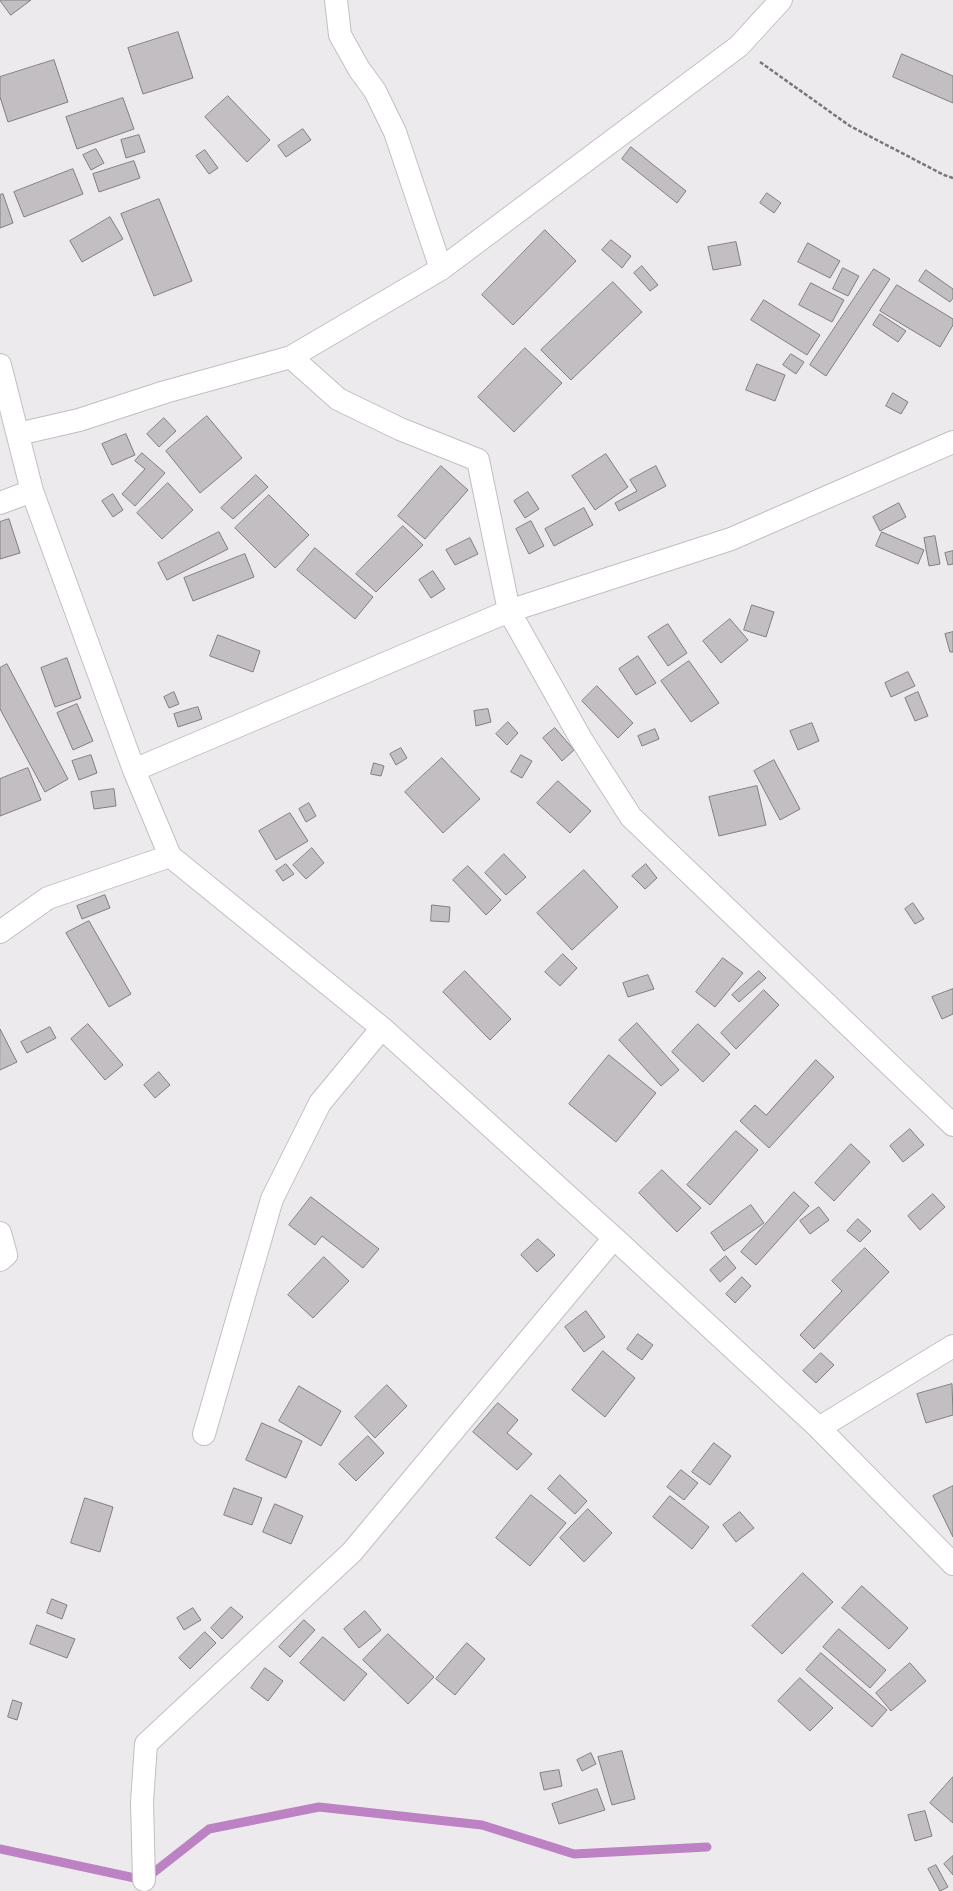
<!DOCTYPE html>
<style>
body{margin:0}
canvas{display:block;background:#edeaee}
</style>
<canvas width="953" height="1891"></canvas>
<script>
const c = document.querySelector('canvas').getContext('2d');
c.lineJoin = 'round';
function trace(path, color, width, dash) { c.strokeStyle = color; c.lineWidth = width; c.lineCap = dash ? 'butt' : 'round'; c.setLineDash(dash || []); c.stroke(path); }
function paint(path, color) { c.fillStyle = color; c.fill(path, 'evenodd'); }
trace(new Path2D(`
 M0,1849L144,1880L209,1829L319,1807L482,1825L574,1854L707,1847`), '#bc82c4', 9);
const building = new Path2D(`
 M0,0H31L11,15Z
 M178,32L193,78L143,94L128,48Z
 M902,54L953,76V103L893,77Z
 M54,60L68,102L8,122L0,97V77Z
 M228,96L270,140L247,162L205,117Z
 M123,98L134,129L77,149L66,117Z
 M303,129L311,140L286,157L278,146Z
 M139,135L145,152L126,158L121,140Z
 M631,147L686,191L677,203L622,159Z
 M96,149L104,163L91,170L83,155Z
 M205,150L218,168L209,174L196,156Z
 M134,161L140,178L99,192L93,174Z
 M73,169L83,194L24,217L14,192Z
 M767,193L781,203L774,213L760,203Z
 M3,194L13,223L0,228V195Z
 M159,199L192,281L154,296L121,214Z
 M110,217L123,239L82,262L70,241Z
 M545,230L576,261L513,325L482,295Z
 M611,240L631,256L622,268L602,250Z
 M736,242L741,265L713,270L708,247Z
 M808,243L840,261L830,278L798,262Z
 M642,266L658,285L650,291L634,273Z
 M843,268L859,276L848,296L833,289Z
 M874,269L890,279L826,376L810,365Z
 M926,270L953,289V298L950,302L919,281Z
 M613,282L642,312L571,380L541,350Z
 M811,283L844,300L832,322L799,305Z
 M897,285L953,319V325L940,347L880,311Z
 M764,300L820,335L807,355L751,320Z
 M880,314L906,331L898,342L873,325Z
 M525,348L562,383L514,432L478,397Z
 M791,354L804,362L796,374L783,365Z
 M757,364L785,375L775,401L746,390Z
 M893,393L908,402L901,414L886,406Z
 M207,416L242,458L200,493L166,451Z
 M164,418L176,431L159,447L147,434Z
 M126,434L135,455L112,465L102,444Z
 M142,453L165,473L135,506L122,494L145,469L135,461Z
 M606,454L628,487L595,510L572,476Z
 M441,466L468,490L425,539L398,516Z
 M656,466L666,486L619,511L615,503L637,491L630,480Z
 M256,475L268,487L233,519L221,508Z
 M168,483L193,510L162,539L137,513Z
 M528,492L539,509L525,518L514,501Z
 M113,494L123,510L113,517L102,501Z
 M269,495L309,535L275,568L235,528Z
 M899,503L906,517L880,531L873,517Z
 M584,508L593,525L554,546L545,529Z
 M9,519L20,553L0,559V522Z
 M531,521L544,546L529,554L516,529Z
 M403,526L423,545L376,592L356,574Z
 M219,532L228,549L167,580L158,563Z
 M882,532L924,550L918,564L876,546Z
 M935,536L940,564L929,566L924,538Z
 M470,538L478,554L455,565L446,550Z
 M315,548L373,597L355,619L297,570Z
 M953,551V564L948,565L945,553Z
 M245,554L254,577L193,601L184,578Z
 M433,571L445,589L431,598L419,580Z
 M752,605L774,612L766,637L744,630Z
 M730,619L748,640L721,663L703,641Z
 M668,624L687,653L668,666L648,637Z
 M953,632V652H950L945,634Z
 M218,635L260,651L253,672L210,656Z
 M638,656L656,683L636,695L619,669Z
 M67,658L81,698L55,707L41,668Z
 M689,661L719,703L691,722L661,681Z
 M7,664L68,779L45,792L0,709V668Z
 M908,672L915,686L891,697L885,683Z
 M597,686L633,723L618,738L582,701Z
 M174,692L179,704L169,708L164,697Z
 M918,692L928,716L915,721L905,698Z
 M77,704L93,741L73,750L57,713Z
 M198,707L202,719L178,727L174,714Z
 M488,709L491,722L476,726L474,711Z
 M508,722L518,733L507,745L496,734Z
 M812,723L819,741L798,750L790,731Z
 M555,728L574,750L562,761L543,738Z
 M655,729L659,739L642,746L638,736Z
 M401,748L407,758L396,765L390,754Z
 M91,755L97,773L79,780L72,761Z
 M521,755L532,761L522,778L511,772Z
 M442,758L480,799L443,833L405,792Z
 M774,760L800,809L780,820L754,771Z
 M374,763L384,766L381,776L371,774Z
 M28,768L41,800L0,816V779Z
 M558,781L591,811L570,833L537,803Z
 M757,786L766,825L719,836L709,797Z
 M114,789L116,806L94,809L91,792Z
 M309,803L316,816L306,822L299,809Z
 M290,813L308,841L276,860L259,831Z
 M312,848L324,863L306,879L293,865Z
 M504,854L526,877L506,895L485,873Z
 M286,864L294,874L283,881L276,871Z
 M646,864L657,878L645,889L632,876Z
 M468,866L501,900L486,915L453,880Z
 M584,870L618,907L572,950L537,913Z
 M105,895L110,908L82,919L77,906Z
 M913,903L924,919L915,924L905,909Z
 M432,905L450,907L449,922L431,921Z
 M89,921L131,994L109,1007L66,933Z
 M563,954L577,968L560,986L545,972Z
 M723,958L743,973L715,1007L696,992Z
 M465,971L511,1019L490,1040L443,992Z
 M759,971L766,978L739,1002L732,995Z
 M648,975L654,989L628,997L623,983Z
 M953,989V1014L942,1019L932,997Z
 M764,990L779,1005L736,1049L721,1033Z
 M637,1023L679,1070L661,1086L619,1040Z
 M88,1024L123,1065L105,1080L71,1039Z
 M698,1024L730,1054L703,1082L672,1052Z
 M50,1027L56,1038L27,1053L21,1042Z
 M0,1029L17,1062L0,1070Z
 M609,1055L656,1093L616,1142L569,1104Z
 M816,1060L834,1077L769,1148L740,1121L755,1105L766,1115Z
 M159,1072L170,1085L155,1098L144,1085Z
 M910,1129L924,1145L903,1162L890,1146Z
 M736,1131L758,1150L710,1205L687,1185Z
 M851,1144L870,1162L834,1201L815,1183Z
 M662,1170L701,1208L677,1232L639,1193Z
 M794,1192L809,1206L756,1265L741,1252Z
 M933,1194L945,1207L920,1230L908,1216Z
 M311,1197L379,1249L363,1268L322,1236L315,1245L289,1225Z
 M751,1205L764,1223L724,1251L711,1233Z
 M819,1207L829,1220L810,1234L800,1221Z
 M858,1219L871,1231L860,1242L847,1231Z
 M538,1239L555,1255L537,1272L521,1255Z
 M865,1248L889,1272L814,1349L800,1335L842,1291L832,1281Z
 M726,1256L736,1268L720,1282L710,1270Z
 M324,1257L349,1281L313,1318L288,1295Z
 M742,1277L751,1286L735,1303L726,1294Z
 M586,1311L605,1337L584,1352L565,1327Z
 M638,1334L653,1345L642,1360L627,1349Z
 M603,1351L635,1378L605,1417L572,1390Z
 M821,1353L834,1365L816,1383L803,1371Z
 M952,1384L953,1415L926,1423L917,1394Z
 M387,1385L407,1406L375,1438L355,1417Z
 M299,1386L341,1411L321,1446L279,1421Z
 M498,1403L518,1420L507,1433L532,1454L517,1470L473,1432Z
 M262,1423L302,1441L286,1478L246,1460Z
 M368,1436L384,1453L356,1481L339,1464Z
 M714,1443L731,1456L710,1485L692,1472Z
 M681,1470L698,1483L684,1500L667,1487Z
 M560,1475L587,1501L575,1514L548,1489Z
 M953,1486V1537L933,1496Z
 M234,1488L262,1498L252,1525L224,1515Z
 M531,1495L566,1523L530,1566L496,1538Z
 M670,1496L709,1527L692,1549L653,1517Z
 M85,1498L113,1507L100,1552L71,1543Z
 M275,1504L303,1516L291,1544L263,1532Z
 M588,1509L612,1533L584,1562L560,1538Z
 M740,1512L754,1528L736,1542L723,1525Z
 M803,1573L833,1602L782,1654L752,1626Z
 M862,1586L908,1628L889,1649L842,1608Z
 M52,1599L67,1605L62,1619L47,1613Z
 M231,1607L243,1617L222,1639L211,1628Z
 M193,1608L201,1620L184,1630L177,1618Z
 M365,1611L381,1630L359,1648L344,1629Z
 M304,1620L315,1630L290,1657L279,1647Z
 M37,1625L75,1639L67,1658L30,1644Z
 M839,1629L886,1670L870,1688L823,1647Z
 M205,1632L216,1643L190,1669L179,1658Z
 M388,1634L434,1677L408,1704L363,1660Z
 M323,1637L367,1674L344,1701L300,1663Z
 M467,1643L485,1659L455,1695L436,1679Z
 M821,1653L887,1710L872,1727L806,1670Z
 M910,1663L926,1681L891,1711L876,1693Z
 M265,1668L283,1681L268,1701L251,1688Z
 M800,1678L833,1708L810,1731L778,1701Z
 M13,1700L22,1703L17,1720L8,1717Z
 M622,1751L635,1799L612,1805L598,1757Z
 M591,1753L596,1764L582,1771L577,1760Z
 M559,1770L562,1786L544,1790L540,1773Z
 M953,1777V1823L930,1803Z
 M597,1789L605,1810L559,1824L552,1804Z
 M925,1811L932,1836L915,1841L908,1815Z
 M953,1856V1875L944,1864Z
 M936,1865L948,1887L940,1891L928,1869Z`);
paint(building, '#c2bec2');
trace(building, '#817e82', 1);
const street = new Path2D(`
 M336,0L340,35L359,69L375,91L395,132L441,269
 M291,357L338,399L400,429L478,460L509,611L581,739L631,817L953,1125
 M0,365L32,491L134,770L170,856L382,1028L614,1238L819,1428L953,1564
 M18,434L79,420L165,392L291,357L441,269L739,46L781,0
 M0,503L32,491
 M134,770L509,611L731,539L953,442
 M0,932L48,898L170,856
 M0,1233L6,1255L0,1260
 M819,1428L953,1346
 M204,1434L272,1199L320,1103L382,1028
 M144,1880L142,1802L146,1744L352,1552L614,1238`);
trace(street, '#c2bec2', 24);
trace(new Path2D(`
 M760,62L850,126L944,175L953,178`), '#787678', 2.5, [4, 2]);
trace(street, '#fff', 22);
</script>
